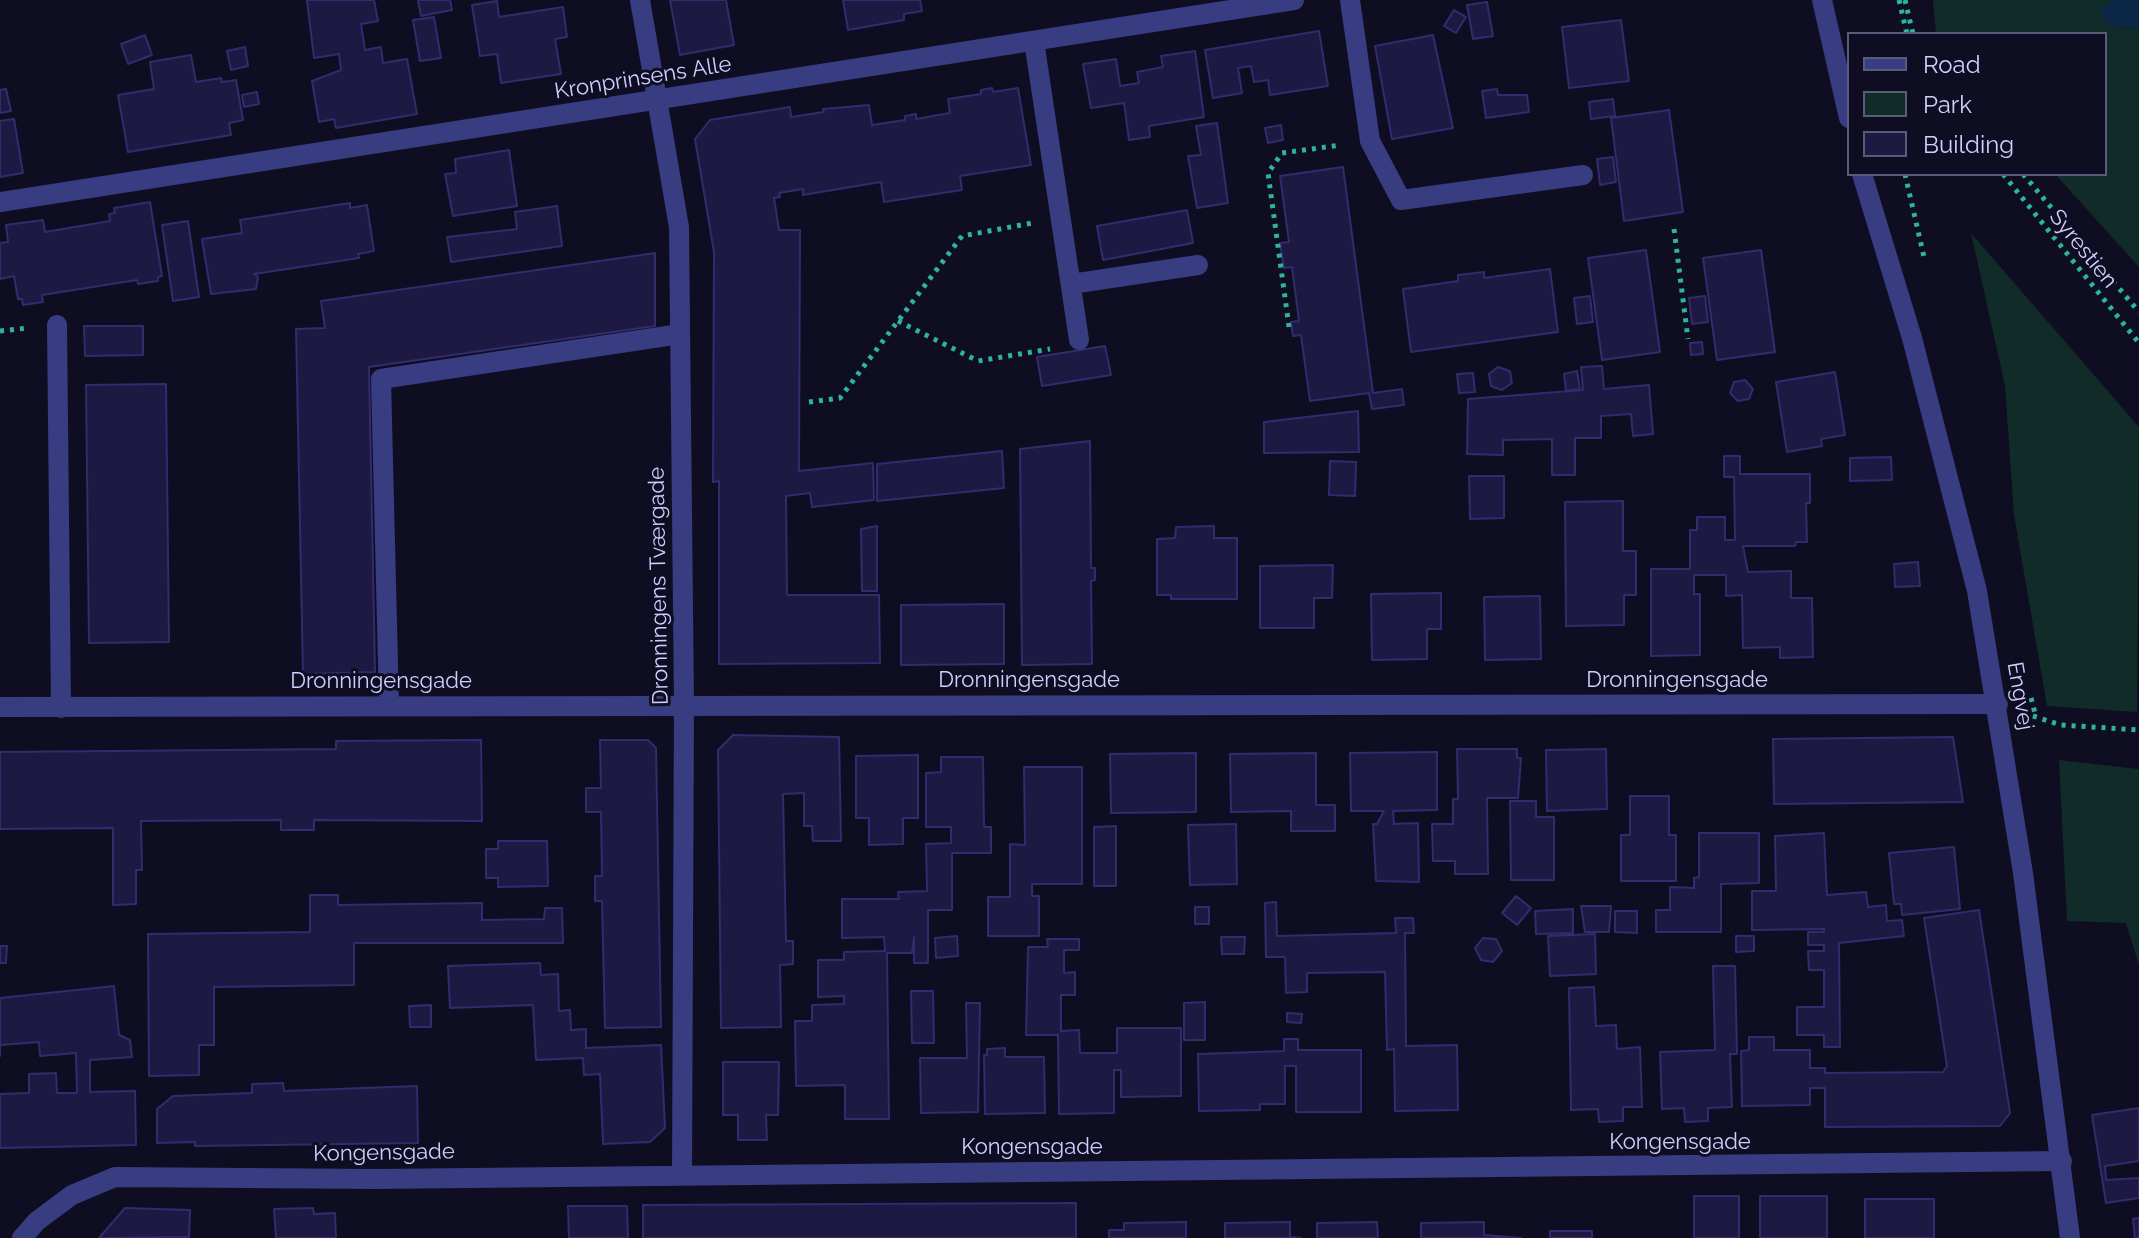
<!DOCTYPE html>
<meta charset="utf-8">
<style>
body{margin:0}
#map{position:relative;width:2139px;height:1238px;overflow:hidden;background:#0f0d21;font-family:Raleway,sans-serif}
canvas{display:block}
.legend{position:absolute;left:1847px;top:32px;width:260px;height:144px;box-sizing:border-box;background:#0f0d21;border:2px solid #5c5a7a;margin:0;padding:10px 14px;list-style:none;font-size:24px;color:#cfceff}
.legend li{display:flex;align-items:center;gap:16px;height:40px}
.legend b{width:40px;border:2px solid #5c5a7a}
</style>
<div id="map">
<canvas width="2139" height="1238"></canvas>
<ul class="legend">
<li><b style="height:10px;background:#383c81"></b>Road</li>
<li><b style="height:22px;background:#102b28"></b>Park</li>
<li><b style="height:22px;background:#1e1942"></b>Building</li>
</ul>
</div>
<script>
const c = document.querySelector('canvas').getContext('2d');
c.lineJoin = 'round';
function paint(path, color) { c.fillStyle = color; c.fill(path, 'evenodd'); }
function trace(path, color, width, dash) { c.strokeStyle = color; c.lineWidth = width; c.lineCap = dash ? 'butt' : 'round'; c.setLineDash(dash || []); c.stroke(path); }
function label(font, color, halo, rows, align = 'center') {
  c.font = font + ' Raleway,sans-serif'; c.lineWidth = 6; c.setLineDash([]); c.textBaseline = 'middle'; c.strokeStyle = halo; c.fillStyle = color; for (const [text, x, y, turn = 0] of rows) {
    c.save(); c.translate(x, y); c.rotate((+turn || 0) * Math.PI / 180); c.textAlign = isNaN(turn) ? turn : align; if (halo) c.strokeText(text, 0, 0); c.fillText(text, 0, 0); c.restore();
  }
}
paint(new Path2D(`
 M1933,0H2115L2101,9L2117,28L2139,29V267L2055,174H2105V34H1936Z
 M1971,233L2139,427L2137,712L2047,706L2014,515L2005,386Z
 M2059,760L2139,769V965L2126,923L2067,921Z`), '#102b28');
paint(new Path2D(`
 M2115,0H2139V29L2117,28L2104,22L2101,9Z`), '#0c2746');
const building = new Path2D(`
 M307,0H374L378,21L361,24L365,50L381,47L383,63L407,59L417,114L336,128L334,119L319,122L312,81L341,70L339,54L314,58Z
 M418,0H450L452,10L421,16Z
 M670,0H726L734,45L680,55Z
 M843,0H920L922,11L904,14V20L848,30Z
 M497,1L499,17L563,7L567,37L555,39L561,74L501,83L497,54L480,56L472,5Z
 M1487,2L1493,36L1473,39L1467,5Z
 M1454,10L1466,17L1456,33L1444,26Z
 M434,17L441,58L420,61L413,20Z
 M1621,20L1629,81L1569,88L1562,27Z
 M1319,31L1328,86L1270,95L1268,80L1254,82L1251,66L1238,68L1242,93L1213,98L1205,50Z
 M145,35L152,55L128,64L121,44Z
 M1433,35L1453,128L1392,139L1375,46Z
 M245,47L248,66L231,70L227,51Z
 M1195,51L1204,117L1149,126L1150,137L1129,140L1124,103L1091,108L1083,64L1116,59L1120,86L1139,83L1137,72L1163,67L1161,56Z
 M191,55L196,82L221,78L222,82L236,80L243,120L229,123L231,135L128,152L118,95L154,89L150,62Z
 M992,88L993,92L1018,88L1031,165L960,176L962,190L884,202L881,182L803,195V189L779,193L780,197L774,198L779,230H800L799,471L873,463L874,500L812,507L810,493L786,496L787,595H879L880,663L719,664V481L713,482L714,252L695,139L710,120L790,107L791,117L824,112L823,109L869,105L872,125L905,120V116L911,115L916,114V119L950,113L948,99L981,94V90Z
 M6,89L11,111L0,113V90Z
 M1497,89L1498,95H1527L1529,112L1486,118L1482,91Z
 M257,92L259,104L244,107L242,95Z
 M1613,99L1615,116L1591,119L1589,102Z
 M1669,110L1683,212L1624,221L1611,118Z
 M14,119L23,173L0,177V121Z
 M1217,123L1228,203L1197,208L1188,156L1201,155L1196,126Z
 M1281,125L1283,140L1268,143L1265,128Z
 M509,150L517,206L453,216L445,174L456,173L455,159Z
 M1613,157L1616,182L1600,185L1597,159Z
 M1343,167L1373,393L1402,389L1404,405L1372,409L1369,393L1310,401L1301,335L1293,336L1291,322L1299,321L1292,267L1284,268L1280,243L1289,242L1280,176Z
 M150,202L162,276L158,277V281L138,284L137,280L42,295L43,302L23,305L22,299H18L14,276L0,279V243L8,242L6,225L43,220L45,232L110,221L109,214L115,213L114,208Z
 M350,203V208L367,205L374,251L358,254L359,258L254,274L258,277L256,289L211,294L202,239L242,233L240,220Z
 M557,206L562,246L451,262L447,237L517,229L515,212Z
 M1187,210L1193,243L1103,260L1097,226Z
 M188,221L199,297L173,301L162,225Z
 M1646,250L1660,352L1602,360L1588,258Z
 M1761,250L1775,352L1717,360L1703,258Z
 M655,253V326L369,367L375,672L303,674L296,329L325,328L321,301Z
 M1550,269L1558,332L1411,352L1403,289L1458,281V275L1484,272V278Z
 M1590,296L1593,322L1577,324L1574,298Z
 M1705,296L1708,322L1692,324L1689,298Z
 M84,326H143V355L85,356Z
 M1702,342L1703,354L1691,355L1690,343Z
 M1105,346L1111,375L1042,386L1037,357Z
 M1602,366L1604,389L1649,385L1653,434L1633,436L1631,414L1601,416V438H1575V475H1552V439L1503,440V455L1467,454L1468,399L1583,390L1581,367Z
 M1498,367L1510,371L1512,383L1502,390L1491,386L1489,374Z
 M1577,371L1580,389L1566,391L1564,374Z
 M1835,372L1845,435L1821,439L1822,446L1787,452L1776,382Z
 M1473,373L1475,392L1459,393L1457,374Z
 M1745,380L1753,389L1749,399L1738,401L1730,393L1734,382Z
 M166,384L169,642L89,643L86,385Z
 M1358,411L1359,452L1264,453V422Z
 M1090,441L1091,568H1095V580L1091,581L1092,664L1022,665L1020,449Z
 M1002,451L1004,488L877,501V464Z
 M1724,456H1740V474H1810V503H1806L1807,542H1796L1795,546H1743L1748,572L1791,571V598H1812L1813,657L1780,658V647L1743,648L1742,595L1726,596V575H1694V594H1700V655L1651,656V569H1690V530H1697V517H1725V540H1735L1734,477H1724Z
 M1891,457L1892,480L1850,481V458Z
 M1330,461L1356,462L1355,496L1329,495Z
 M1469,476H1504V518L1470,519Z
 M1623,501V551H1636V595H1624V625L1566,626L1565,502Z
 M877,526V591H862L861,529Z
 M1214,526V538H1237V599H1171V595H1157V539L1175,538L1176,527Z
 M1918,562L1920,586L1895,587L1894,564Z
 M1333,565L1332,598H1314V628H1260V566Z
 M1441,593V629H1427V659L1372,660L1371,594Z
 M1540,596L1541,659L1485,660L1484,597Z
 M1004,604V664L901,665V605Z
 M733,735L839,737L841,841H813L812,826H804V793L783,794L786,941H793V964L780,965L781,1027L721,1028L718,750Z
 M1953,737L1963,802L1774,804L1773,739Z
 M481,740L482,821L314,820V830H281V820L141,821L142,870H136V904L113,905V828L0,829V752L336,749V741Z
 M600,740H648L656,748L661,1027L605,1028L602,901H595V876H602L601,812H586V788H601Z
 M1457,749H1517V758H1521L1518,798H1487L1488,874H1455V861H1433L1432,824H1453V799H1458Z
 M1606,749L1607,809L1547,811L1546,750Z
 M1437,752V810L1393,811L1394,824L1418,823L1419,882L1376,881L1373,824H1377L1384,811H1351L1350,753Z
 M1196,753V812L1111,813L1110,754Z
 M1316,753V805H1335V831H1291V811L1231,812L1230,754Z
 M918,755V818H903V844L869,845V818H856V756Z
 M941,757H983L984,827H991V853H952V910H928V963H914V937L912,953H887L889,1119H845V1085L796,1086L795,1021H812V1005L844,1004V996L818,997V960H844V952L885,951L884,937L842,938V899H899L898,892L927,891L926,844L951,843V827H926V773L941,772Z
 M1024,767H1082V884H1032V896H1039V936H988V897H1010V844L1025,845Z
 M1630,796H1669V835H1676V881H1621V835H1630Z
 M1510,801H1536V817H1554V880H1511Z
 M1236,824L1237,884L1190,885L1188,825Z
 M1116,826V886H1094V827Z
 M1699,833H1759V883L1721,884V932H1656V910H1670V887L1694,888V878L1699,877Z
 M1824,833L1827,895L1866,892L1868,907L1886,905L1887,921L1902,920L1904,936L1839,943L1840,1047H1824V1035H1797V1007H1824V970H1809L1808,951H1824V945H1808V932H1824V929L1752,930V891H1776L1775,836Z
 M498,841H547L548,886L498,887V878H486V849H498Z
 M1954,847L1960,909L1902,915L1901,904H1894L1889,853Z
 M310,895H338V905L482,903V920L544,919L545,908H562L563,943H354V985L214,987V1045H199V1075L149,1076L148,934L310,932Z
 M1516,896L1531,908L1517,925L1502,913Z
 M1276,902L1277,936L1396,933L1395,918H1413L1414,933H1405L1406,1046L1457,1045L1458,1110L1395,1111L1394,1049L1387,1050L1385,972L1307,973V992L1286,993L1285,957H1266L1265,903Z
 M1581,906H1611L1609,932H1585Z
 M1195,907H1209V924H1195Z
 M1573,909V933L1536,934L1535,911Z
 M1979,910L2010,1113L2000,1126L1825,1127V1088H1810V1105L1742,1106L1741,1051L1749,1050V1037H1774V1050H1810V1068H1825V1073L1943,1072L1947,1066L1924,918Z
 M1615,911H1637V933L1615,932Z
 M1595,934L1596,974L1550,976L1548,936Z
 M957,936L958,956L936,958L935,938Z
 M1736,936H1754V951L1736,952Z
 M1221,937H1245L1244,954H1222Z
 M1483,938L1496,939L1502,951L1493,962L1481,960L1475,948Z
 M1047,939H1079V950H1064V973L1075,972V995H1061V1031L1079,1030L1080,1053H1117V1028H1181V1096L1121,1097V1070H1114V1113L1059,1114L1058,1035H1026L1028,947H1048Z
 M0,946H7L6,963H0Z
 M540,963L541,975L558,974L559,1011L570,1010L571,1030L586,1029V1048L661,1045L665,1128L650,1142L603,1144L600,1074L584,1075L583,1058L536,1060L533,1005L450,1008L448,966Z
 M1713,966H1735L1737,1054H1730L1732,1107L1708,1108V1121L1685,1122L1684,1108L1662,1109L1660,1052L1715,1050Z
 M114,986L119,1035L130,1040L132,1057L90,1060V1092L135,1091L136,1145L0,1148V1094L29,1093V1074L56,1073L57,1093H77L76,1053L40,1056L39,1042L0,1045V1056V998Z
 M1594,987L1596,1026L1616,1025L1617,1049L1640,1047L1642,1107H1623V1121L1599,1122L1598,1109L1571,1110L1569,988Z
 M911,991H933L934,1043H912Z
 M1205,1002V1040H1184V1003Z
 M966,1003H980L978,1112L921,1113L920,1058H967Z
 M431,1005V1027H410L409,1006Z
 M1287,1013L1302,1014L1301,1023L1287,1022Z
 M1284,1039H1298V1050H1361V1112H1296V1066H1285V1104H1260V1110L1199,1111L1198,1054L1284,1051Z
 M1005,1048V1057H1044L1045,1113L985,1114L984,1055H987V1049Z
 M723,1062H779L778,1115H766L767,1140H738V1115H723Z
 M283,1083L284,1091L417,1086L418,1143L195,1146V1142L157,1143V1109L173,1096L252,1093V1084Z
 M2139,1108V1161L2105,1166L2106,1180L2139,1178V1198L2106,1203L2092,1115Z
 M1694,1196H1739V1238H1694Z
 M1760,1196H1827V1238H1760Z
 M1865,1199H1934V1238H1865Z
 M1076,1203V1238H643V1205Z
 M568,1206H627L628,1238H569Z
 M125,1208L190,1210L189,1237L99,1238Z
 M313,1208L314,1214L335,1213L336,1238H276L274,1209Z
 M2139,1218V1238H2135L2133,1219Z
 M1186,1222V1238H1109V1230H1124V1223Z
 M1290,1222V1237L1301,1238H1225V1223Z
 M1377,1222L1378,1238H1317V1223Z
 M1484,1222V1235L1521,1238H1421V1223Z
 M1550,1231H1592V1238H1550Z`);
paint(building, '#1e1942');
trace(building, '#322b6e', 2);
trace(new Path2D(`
 M1899,0L1907,34
 M1905,0L1913,34
 M1905,174L1924,257
 M2003,174L2139,343
 M2023,174L2139,312
 M1674,229L1688,339
 M898,321L978,361L1050,349
 M1289,327L1268,173L1282,153L1341,145
 M0,331L28,328
 M809,402L840,398L962,236L1032,223
 M2031,698L2036,717
 M2033,716L2061,725L2139,730`), '#2eb39f', 5, [4, 6]);
trace(new Path2D(`
 M1034,41L1079,340
 M1071,284L1198,265
 M389,705L381,379L680,334`), '#383c81', 20);
trace(new Path2D(`
 M640,0L679,227L684,704L682,1174
 M1350,0L1370,141L1401,200L1583,175
 M0,202L1294,0
 M57,325L61,708
 M0,707L1998,704
 M22,1238L37,1221L72,1195L115,1177L376,1179L2062,1161`), '#383c81', 20);
trace(new Path2D(`
 M1822,0L1849,118
 M1862,174L1912,338L1977,591L2023,873L2070,1238`), '#383c81', 20);
label('22px', '#cfceff', '#0f0d21', [
 ["Kronprinsens Alle",643,78,-9],
 ["Syrestien",2083,249,51],
 ["Dronningens Tværgade",659,586,-91],
 ["Dronningensgade",1029,680],
 ["Dronningensgade",1677,680],
 ["Dronningensgade",381,681],
 ["Engvej",2020,696,80],
 ["Kongensgade",1680,1142],
 ["Kongensgade",1032,1147],
 ["Kongensgade",384,1153,-1]
]);
</script>
